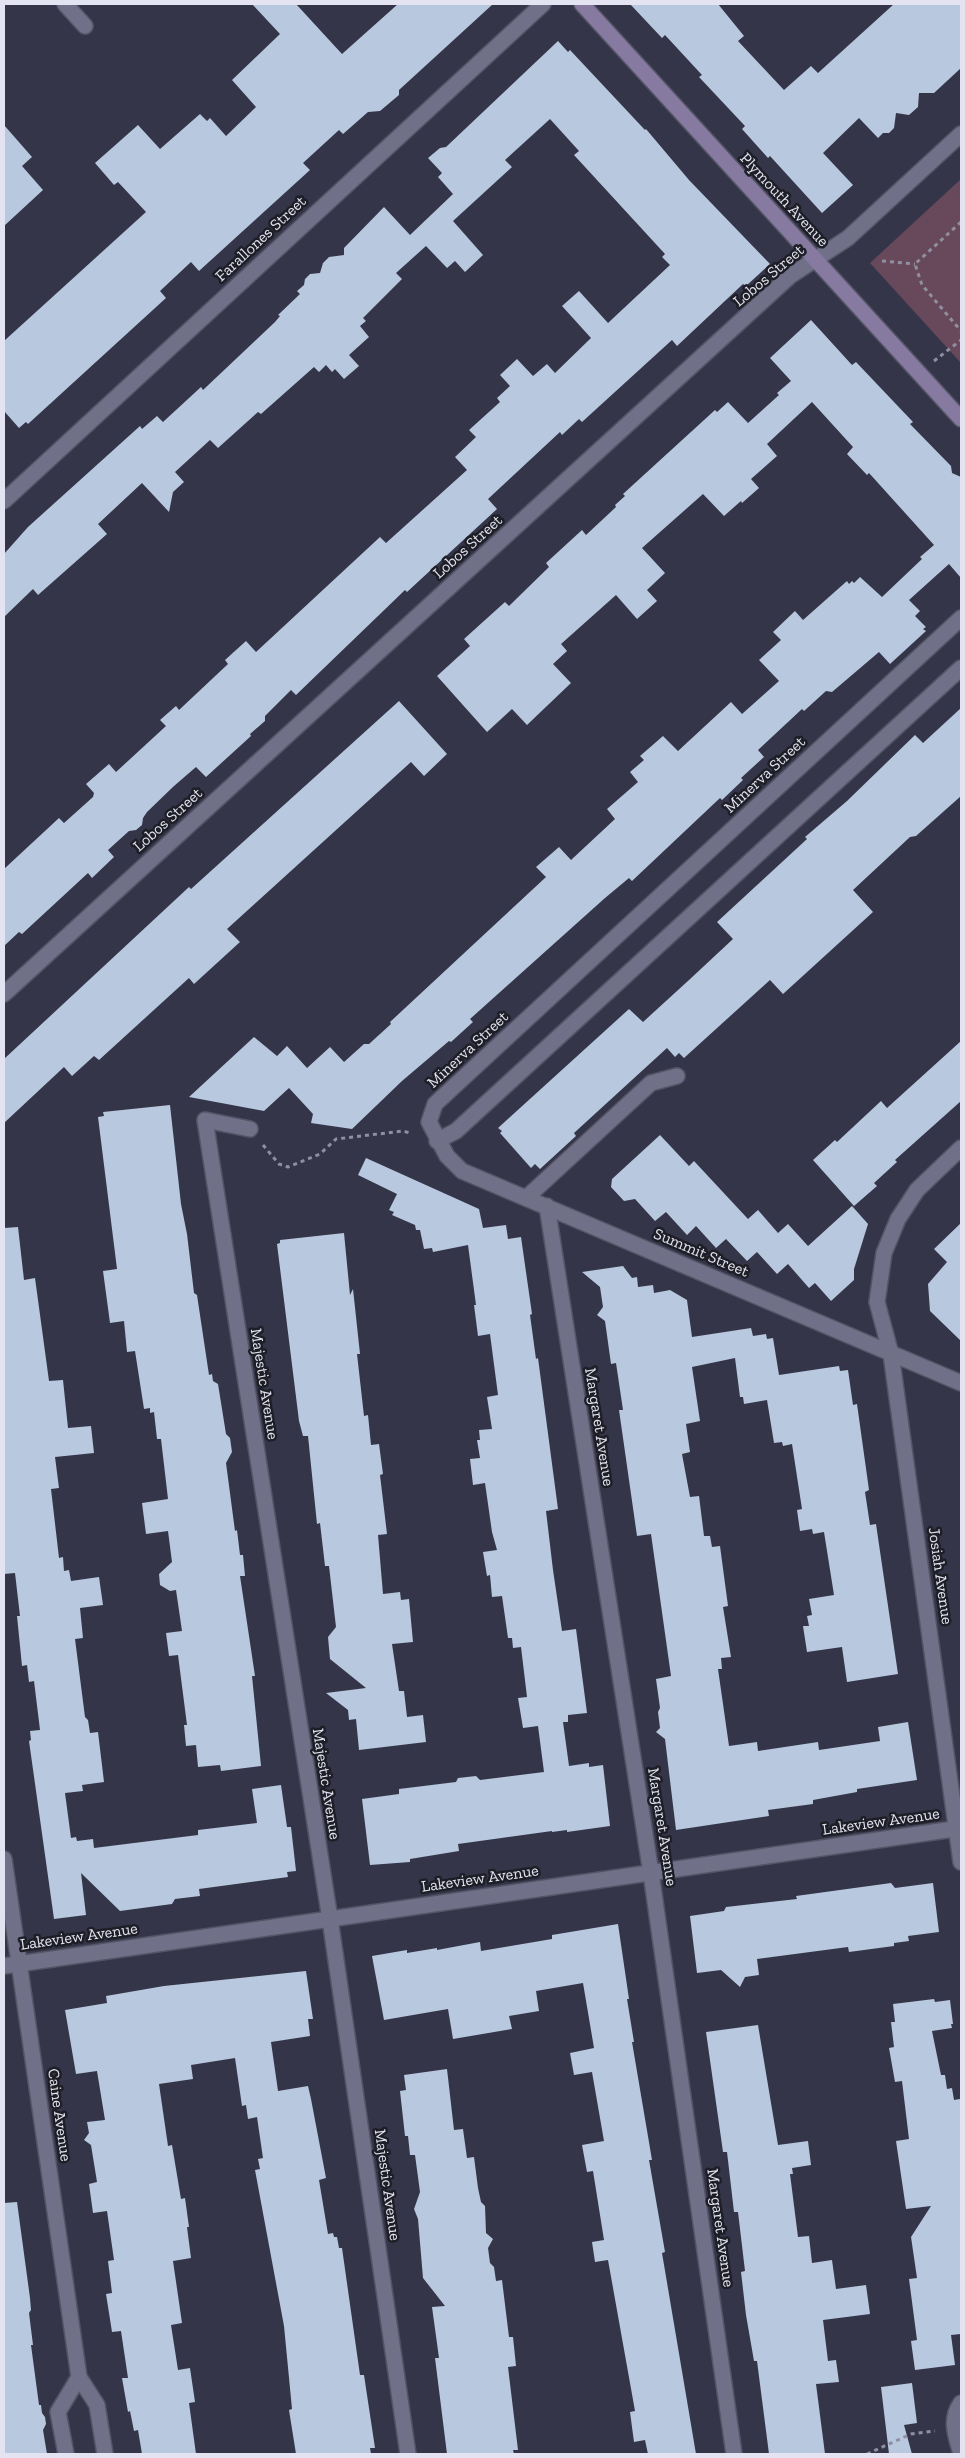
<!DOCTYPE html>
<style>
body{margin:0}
#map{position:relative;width:965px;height:2458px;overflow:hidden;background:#35354a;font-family:"Zilla Slab",serif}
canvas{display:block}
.frame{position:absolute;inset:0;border:5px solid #e3e3f1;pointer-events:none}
</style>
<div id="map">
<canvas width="965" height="2458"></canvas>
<div class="frame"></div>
</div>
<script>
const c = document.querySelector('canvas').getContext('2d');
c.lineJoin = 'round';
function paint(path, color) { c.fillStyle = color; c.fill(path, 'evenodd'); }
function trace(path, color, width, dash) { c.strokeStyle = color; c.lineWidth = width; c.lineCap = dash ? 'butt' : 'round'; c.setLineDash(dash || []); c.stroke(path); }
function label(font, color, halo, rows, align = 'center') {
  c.font = font + ' "Zilla Slab",serif'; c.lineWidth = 5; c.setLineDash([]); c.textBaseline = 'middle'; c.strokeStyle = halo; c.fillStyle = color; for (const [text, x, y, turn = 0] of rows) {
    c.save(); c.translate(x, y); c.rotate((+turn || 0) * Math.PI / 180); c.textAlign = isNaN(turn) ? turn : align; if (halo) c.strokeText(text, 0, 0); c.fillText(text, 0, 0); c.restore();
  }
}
paint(new Path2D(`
 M961,179V363L870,263Z`), '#68485b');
paint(new Path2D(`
 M252,4H296L342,54L398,4H493L399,90V95L380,111L368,112L343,134L339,130L303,163L310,170L199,271L191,262L160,291L166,298L28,424L26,422L19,428L4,411V341L146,212L118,182L114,185L95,163L138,125L160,149L200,114L207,121L210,118L226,136L256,107L232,80L280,34Z
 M630,4H718L744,36L738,41L784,90L811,66L818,73L894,4H961V68L934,93H919L918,107L909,115L896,113L894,128L889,133H883L878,138L859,118L823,153L853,185L822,213L770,156L768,158L742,129L745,126L699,77L702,75L665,35L662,38Z
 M558,41L568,52L570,50L645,130L646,129L689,180L770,264L746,286L743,284L677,346L672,340L582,422L579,419L562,435L560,432L488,499L497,509L407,592L405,590L296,695L291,690L265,716V721L250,734L251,736L206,777L196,767L174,786L147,812L143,818L142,825L136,830L129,831L108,850L114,857L92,878L88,873L22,934L19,932L4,946V869L59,818L64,823L93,797L94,793L86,784L109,764L116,772L166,726L160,720L176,706L179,710L228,664L225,660L246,641L256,652L380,537L386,543L467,470L455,457L476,437L469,430L500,402L497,398L510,386L500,375L517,359L533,376L547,364L555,373L591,338L562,306L579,291L608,323L670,265L662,257L665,254L574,155L579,151L550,119L505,160L512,167L453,221L483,255L465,272L455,261L447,268L426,246L396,273L402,279L363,318L366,321L360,326L369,337L349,355L359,366L344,379L335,369L332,372L326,365L319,372L314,367L261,414L258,412L218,448L210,440L175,472L184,482L173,492L169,512L142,483L98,524L107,534L38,595L33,589L4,617V554L28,527L140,426L142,429L157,416L163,422L201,387L203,390L275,322L280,316L278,315L300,294L297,291L304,285L305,279L310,274L320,273L323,263L329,257L344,255V248L384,207L410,235L453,194L438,177L442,173L428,158L440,148L446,147Z
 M4,125L32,157L22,166L43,190L4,226Z
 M811,320L852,365L856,362L913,422L910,424L951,466L952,473L961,477V578L949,564L909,600L920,611L915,616L926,627L923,629L926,631L890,664L879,652L832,692L826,691L804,711L802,709L758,750L764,757L741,778L743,780L722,800L720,798L632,881L629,878L605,898L470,1019L473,1022L451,1042L449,1041L402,1081L352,1129L311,1123L313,1114L289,1088L264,1111L189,1097L254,1037L277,1056L287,1046L307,1068L330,1047L344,1062L364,1044H369L391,1024L390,1022L546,877L536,867L559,847L571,860L615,819L607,809L638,782L630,772L644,760L640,756L663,736L678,751L731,702L742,714L779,681L759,660L781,640L773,632L795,611L803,620L847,581L849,584L852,581L854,583L860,577L882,597L922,559L920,557L934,545L869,473L867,475L847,454L853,447L812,402L767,444L777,456L751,479L759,488L742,503L741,501L724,516L703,494L642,548L665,573L647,590L657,601L637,619L616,595L561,644L567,651L553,664L571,683L527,725L512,709L487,732L437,676L470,646L464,639L505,602L509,606L549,567L546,563L582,530L586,535L616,507L615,505L625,496L623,494L715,410L717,412L728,402L748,423L779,395L777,393L791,381L770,358Z
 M399,701L447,754L424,776L411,762L227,929L240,942L194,984L189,978L99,1060L94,1056L72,1076L64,1067L4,1123V1059L189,887L191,889Z
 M961,708V796L916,836L910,837L853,890L873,912L783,994L770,980L684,1058L679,1053L675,1057L667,1048L574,1133L576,1136L540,1169L535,1164L531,1168L500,1133L502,1131L498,1128L629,1009L643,1022L689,980L733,939L717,922L807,839L805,837L847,801L915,735L923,743Z
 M961,1041V1101L895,1160L897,1162L874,1183L877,1186L854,1206L813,1160L835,1140L837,1142L881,1101L887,1108Z
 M170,1105L181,1204L187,1234L194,1293L197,1295L209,1375L212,1374L213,1381L218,1384L226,1434L230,1438L232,1452L226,1463L235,1531L237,1530L240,1555H243L245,1576H240L255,1676H252L261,1766L221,1771L220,1765L198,1767L196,1745L186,1746L184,1725H187L178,1655L169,1656L166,1633L182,1631L176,1590L170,1591L160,1585L159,1574L172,1562L168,1531L146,1534L142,1503L168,1499L161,1439H157L154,1412L150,1413V1408L144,1409L135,1351L127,1352L124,1321L110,1323L103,1271L117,1269L98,1117L104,1116L103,1112Z
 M660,1135L689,1166L694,1161L748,1219L758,1210L778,1233L788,1224L808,1246L852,1206L868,1224L854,1269V1280L831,1301L815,1283L809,1288L788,1264L777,1274L757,1252L747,1261L726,1239L716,1248L696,1226L687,1235L666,1212L655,1221L635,1199L624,1201L611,1187L612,1179Z
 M366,1158L479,1209L483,1228L506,1225L508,1239L521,1237L532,1314L530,1315L536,1359L538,1358L558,1509L546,1511L553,1570L562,1631L576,1629L587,1713L568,1715V1722H563L569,1766L589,1763V1767L603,1765L610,1826L567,1832V1830L552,1832V1831L458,1844L459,1851L410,1859V1862L370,1865L362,1799L399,1794V1789L456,1782L458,1778L476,1776L480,1780L544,1772L538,1726L523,1728L518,1698L527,1697L521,1647L513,1648L512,1638H508L502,1596L492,1597L490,1575L487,1576L483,1552L497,1550L492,1532L485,1483L473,1485L470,1459L480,1458L477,1440H480L479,1430L492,1429L487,1397L498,1395L490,1334L478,1336L474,1305H476L468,1245L433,1252L432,1248L424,1249L420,1230H416L415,1225L392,1215L394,1212L389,1210L397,1194L358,1175Z
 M961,1223V1341L930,1311L928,1284L947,1262L934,1249Z
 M18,1227L24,1280L35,1278L49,1381L63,1380L68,1428L91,1426L94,1453L55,1457L59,1488L51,1489L59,1558L63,1557L64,1571L69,1570L71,1581L99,1577L103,1605L80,1608L83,1638L75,1639L85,1717L88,1720L90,1733L98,1732L104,1782L82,1785L83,1791L65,1793L71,1838L76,1837L77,1841L93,1839L94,1848L198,1835V1830L257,1823L252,1789L281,1785L287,1827H291L296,1871L287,1872L288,1877L199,1889L200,1896L175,1899L172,1904L120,1911L81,1873L86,1915L54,1919L29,1741L31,1740L30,1731L40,1730L34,1681L29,1682L27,1665L22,1666L17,1616H20L15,1573L4,1574V1228Z
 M344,1233L350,1295L353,1289L360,1354H357L364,1416L368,1415L371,1445L379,1444L383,1474L380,1475L387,1534L378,1535L383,1594L400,1592L401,1600L409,1599L413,1642L392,1644L399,1691H404L407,1717L423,1715L426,1742L359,1750L356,1719L349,1720L348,1710L326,1693L366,1688L330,1659L328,1637L336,1627L329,1566H325L320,1523L317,1524L308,1436H303L299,1421L277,1244L280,1243V1240Z
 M623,1266L632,1278L637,1277L638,1287L653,1285L654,1293L670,1290L687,1300L692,1337L751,1328L753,1336L766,1334L767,1339L773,1338L779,1375L839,1366L840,1371L848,1370L853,1405L857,1404L869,1490L865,1492L870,1525L876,1524L898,1674L847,1682L842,1647L807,1652L803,1626H809L807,1616L812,1615L809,1599L834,1595L824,1532L813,1534L812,1529L800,1531L797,1510L802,1509L792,1444L783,1446L782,1442L774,1443L767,1400L744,1404L743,1397H740L735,1358L692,1367L700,1421L686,1424L690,1452L682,1454L690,1497L699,1496L704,1536H710L712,1547L720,1546L728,1606L723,1607L731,1657L721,1658L722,1669H718L729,1746L757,1742L758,1751L818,1742L819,1750L880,1741L878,1727L908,1722L917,1780L857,1789V1792L813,1800V1804L768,1810L769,1816L676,1830L665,1739L656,1732L660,1728L658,1712L660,1708L656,1679L671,1676L651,1534L637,1536L619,1410H623L616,1363L611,1364L605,1321L597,1315L603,1307L600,1287L582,1272Z
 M891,1883L895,1888L933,1883L939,1932L908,1936L909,1941L894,1943V1946L849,1952L848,1947L757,1959L759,1975L745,1977L740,1987L721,1970L697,1973L690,1916L724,1911L726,1907L797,1899L796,1896Z
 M618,1924L629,1999H627L634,2042H632L652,2160H649L665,2252L662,2253L696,2454H648L645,2440L634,2442L630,2412L635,2411L608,2260L595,2262L592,2242L604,2240L593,2171L587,2172L582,2145L604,2141L592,2072L574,2075L570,2053L594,2048L583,1983L536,1991L539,2011L509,2016L512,2029L453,2039L448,2009L384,2020L372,1956L407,1950V1953L437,1948V1950L480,1942L481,1951L552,1939V1935Z
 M306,1971L313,2019H308L310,2036L271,2042L278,2091L308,2086L311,2099L326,2178L319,2180L328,2234L333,2233L334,2237H337L339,2248H342L360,2375H364L375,2448H370L371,2454H296L289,2410L292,2409L284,2326L255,2170L260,2169L258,2159L263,2158L257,2117L248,2119L246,2105L242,2106L235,2058L191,2065L193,2079L159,2084L168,2146L172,2145L181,2199L185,2198L189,2227H187L191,2258L173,2261L182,2323L171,2325L178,2370L190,2368L195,2402L189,2403L196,2454H142L138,2430L134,2431L130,2411L128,2412L122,2378H128L121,2331L112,2332L106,2294L112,2293L108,2261L114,2260L107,2211L93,2213L89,2184L97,2182L91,2145L84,2140L89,2133L87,2122L105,2120L97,2071L76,2074L65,2010L107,2003L106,1996L164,1986Z
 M934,1999L935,2002L950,2000L953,2024H951L952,2028L932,2031L941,2075H945L947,2089L952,2088L954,2100L960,2099L961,2112V2334L951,2335L955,2365L915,2370L911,2341L917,2340L909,2279L917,2278L911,2237L931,2206L906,2209L896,2141L909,2139L902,2081L895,2082L889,2048L894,2047L891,2022H895L893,2004Z
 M758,2025L778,2145L808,2141L811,2165L792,2168L793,2174H790L798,2237L809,2236L812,2263L832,2260L836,2289L866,2285L870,2314L823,2320L828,2361L836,2360L839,2382L816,2384L825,2454H769L757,2361H754L746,2315L741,2272L745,2271L738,2212H734L727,2152H723L706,2032Z
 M447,2069L454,2130L463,2129L467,2158L474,2157L478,2188L481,2202L485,2206L486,2233L493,2239L488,2248L490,2263L494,2267L496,2281L502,2280L509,2337H513L516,2366L508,2367L518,2450H513L514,2454H447L435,2358H439L432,2307L445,2306L423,2278L418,2219L414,2209L420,2192L415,2155H410L408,2136H405L400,2091L406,2090L404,2075Z
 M17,2202L30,2298L31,2310L29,2313L33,2345H31L39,2405H41L42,2413L45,2417L46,2424L43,2430L47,2454H4V2203Z
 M912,2383L917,2423L904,2425L912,2454H889L881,2387Z`), '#b8c8de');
const lane = new Path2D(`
 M65,4L85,26
 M526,1198L651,1083L677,1076`);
const street = new Path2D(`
 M4,501L543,4
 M961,618L435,1104L429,1122L447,1156L462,1171L961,1383
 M4,994L790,276L848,238L961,134
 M250,1129L205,1120L330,1919L408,2454
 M437,1141L456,1131L961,668
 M961,1148L917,1190L898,1219L884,1253L877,1302L891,1354L961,1862
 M547,1206L651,1873L734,2454
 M4,1859L79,2377L97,2405L105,2454
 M4,1966L961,1828
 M66,2454L58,2412L79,2377
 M961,2454C956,2436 949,2420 961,2403`);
const secondary = new Path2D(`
 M582,4L961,419`);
trace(lane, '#545466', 18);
trace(street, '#545466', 18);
trace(secondary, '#545466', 18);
trace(new Path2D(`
 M961,222L915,264L922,285L961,331
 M882,261L915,264
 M934,361L961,340
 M263,1145L279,1164L288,1167L320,1154L336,1139L403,1131L410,1133
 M867,2454L911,2434L935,2431`), '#8f8fa0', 3, [4, 4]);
trace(lane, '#707188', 15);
trace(street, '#707188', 15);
trace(secondary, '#877aa0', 15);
label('16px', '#e3e3f1', '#1e1e27', [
 ["Plymouth Avenue",784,200,47],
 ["Farallones Street",261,239,-43],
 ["Lobos Street",769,276,-40],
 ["Lobos Street",468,547,-42],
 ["Minerva Street",765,775,-43],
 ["Lobos Street",168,820,-42],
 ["Minerva Street",468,1050,-43],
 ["Summit Street",701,1253,23],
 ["Majestic Avenue",264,1384,81],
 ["Margaret Avenue",599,1427,81],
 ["Josiah Avenue",940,1576,82],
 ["Majestic Avenue",326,1784,81],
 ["Lakeview Avenue",881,1822,-8],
 ["Margaret Avenue",662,1827,81],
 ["Lakeview Avenue",480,1879,-8],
 ["Lakeview Avenue",79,1937,-8],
 ["Caine Avenue",59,2115,82],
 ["Majestic Avenue",387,2185,82],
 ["Margaret Avenue",720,2228,82]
]);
</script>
